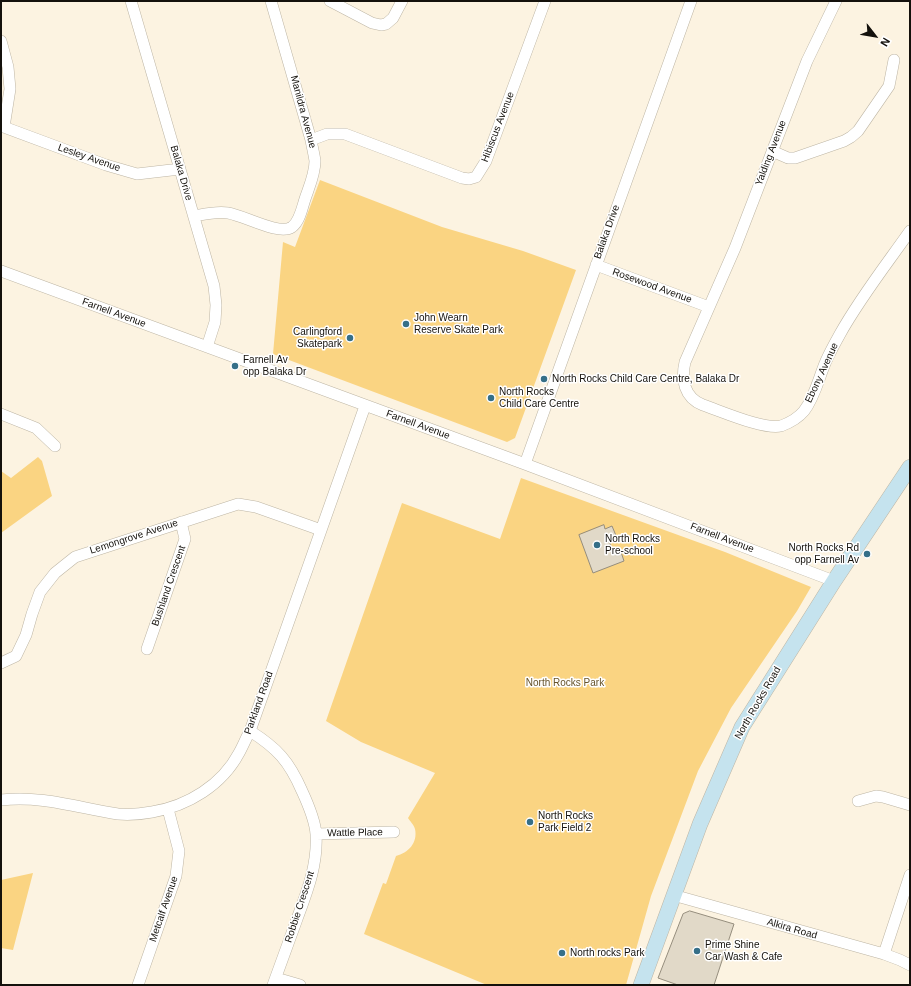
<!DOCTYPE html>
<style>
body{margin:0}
#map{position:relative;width:911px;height:986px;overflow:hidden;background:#fcf3e1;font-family:Helvetica,sans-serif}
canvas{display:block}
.frame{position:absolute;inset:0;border:2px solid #14110c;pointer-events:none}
.north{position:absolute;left:855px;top:16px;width:40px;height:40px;-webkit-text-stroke:3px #fff;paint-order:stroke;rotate:121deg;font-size:11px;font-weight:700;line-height:16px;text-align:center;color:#14110c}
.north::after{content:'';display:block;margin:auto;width:14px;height:18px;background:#14110c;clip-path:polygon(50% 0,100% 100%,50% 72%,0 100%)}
</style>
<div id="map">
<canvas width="911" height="986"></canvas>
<div class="frame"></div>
<div class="north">N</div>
</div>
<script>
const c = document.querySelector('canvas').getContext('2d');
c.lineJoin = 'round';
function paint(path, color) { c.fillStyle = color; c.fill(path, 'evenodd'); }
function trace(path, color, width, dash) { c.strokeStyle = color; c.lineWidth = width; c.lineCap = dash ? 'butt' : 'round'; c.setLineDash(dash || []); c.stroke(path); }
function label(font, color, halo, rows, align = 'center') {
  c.font = font + ' Helvetica,sans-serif'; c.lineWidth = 3; c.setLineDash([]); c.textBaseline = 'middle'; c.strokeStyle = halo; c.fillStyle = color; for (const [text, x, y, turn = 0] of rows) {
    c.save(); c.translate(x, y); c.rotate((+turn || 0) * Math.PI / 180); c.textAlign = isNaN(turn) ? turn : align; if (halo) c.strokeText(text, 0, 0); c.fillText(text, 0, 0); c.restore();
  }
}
paint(new Path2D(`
 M320,180L442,227L523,251L576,270L515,438L507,442L273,354L283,242L295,247Z
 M38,457L42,461L52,496L1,533V471L11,478Z
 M521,478L725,552L811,587L797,611L731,708L698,771L651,896L626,985H487L364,934L383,883L386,884L396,856C408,853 418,843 415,829C414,825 410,821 408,818L435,773L361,742L326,721L402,503L500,539Z
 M33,873L13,950L1,948V880Z`), '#fad482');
const building = new Path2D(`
 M604,525L605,529L612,526L617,538L609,541L613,552L620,549L624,561L593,573L579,535Z
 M690,911L734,924L714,985H678L658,978L683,914Z`);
paint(building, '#e1d9c8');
trace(building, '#958d7d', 1);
const minor = new Path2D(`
 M131,1L214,286L216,305L215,322L207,347
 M330,1L372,23L381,25L386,24L393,18L402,1
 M836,1L807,61L735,248L685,362C681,379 684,398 703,405C721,411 764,430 781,426C789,423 799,417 804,411C815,397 819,377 826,361C830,352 835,343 840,334C860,298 886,265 910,231
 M1,41L8,67L10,89L4,127
 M1,126L106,165L137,174L180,169
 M311,140L327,134H345L462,178L469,179L476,177L486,161L545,1
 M772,151L788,158H795L844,141L851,137L858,131L889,86L894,60
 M194,216C205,214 217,211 228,213C243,215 279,236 292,227C300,221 302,208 305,199C309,187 315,174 315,161C314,154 312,146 311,140L271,1
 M596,265L709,307
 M1,271L525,464L834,581
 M1,414L36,428L55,446
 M525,464L691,1
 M147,649L185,539L181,522
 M1,663L16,656L26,635L32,614L40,592L55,573L75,557L238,504L256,507L321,530
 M250,731C277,748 289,761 302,791C308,804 315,820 316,834C318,864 307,892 297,919C289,941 281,963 273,985
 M1,800C41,795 79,808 118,814C129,815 141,814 152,812C188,806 222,785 239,753C243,746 246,738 250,731L365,406
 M858,801L876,796L883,797L910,805
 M316,834L394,832
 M673,895L884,954L900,960L910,965
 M884,954L910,875
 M276,978L300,985
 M138,985L176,876L179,851L168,809`);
const secondary = new Path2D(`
 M641,985L700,824L742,727L834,581L910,467`);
trace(minor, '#bdb5a4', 12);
trace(secondary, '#bdb5a4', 16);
trace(minor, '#fff', 11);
trace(secondary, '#c5e3ee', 15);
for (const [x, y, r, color] of [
 [406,324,4,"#356f88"],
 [350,338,4,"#356f88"],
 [235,366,4,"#356f88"],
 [544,379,4,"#356f88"],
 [491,398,4,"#356f88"],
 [597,545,4,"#356f88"],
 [867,554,4,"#356f88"],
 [530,822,4,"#356f88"],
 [697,951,4,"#356f88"],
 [562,953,4,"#356f88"]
]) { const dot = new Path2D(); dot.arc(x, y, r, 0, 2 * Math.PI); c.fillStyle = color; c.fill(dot); trace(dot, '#fff', 1.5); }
label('10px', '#14110c', '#fff', [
 ["Manildra Avenue",303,112,75],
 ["Hibiscus Avenue",498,127,-69],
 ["Yalding Avenue",771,153,-69],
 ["Lesley Avenue",89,158,19],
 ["Balaka Drive",181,173,74],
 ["Balaka Drive",607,232,-70],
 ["Rosewood Avenue",652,286,20],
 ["Farnell Avenue",114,313,20],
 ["Ebony Avenue",822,373,-65],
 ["Farnell Avenue",418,425,20],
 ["Lemongrove Avenue",134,537,-18],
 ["Farnell Avenue",722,538,21],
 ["Bushland Crescent",169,586,-71],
 ["Parkland Road",259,703,-70],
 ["North Rocks Road",758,703,-60],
 ["Wattle Place",355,833,-1],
 ["Robbie Crescent",300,907,-72],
 ["Metcalf Avenue",164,909,-71],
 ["Alkira Road",792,929,16]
]);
label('10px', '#14110c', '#fff', [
 ["John Wearn",414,318],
 ["Reserve Skate Park",414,330],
 ["Carlingford",342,332,"right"],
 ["Skatepark",342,344,"right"],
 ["Farnell Av",243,360],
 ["opp Balaka Dr",243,372],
 ["North Rocks Child Care Centre, Balaka Dr",552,379],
 ["North Rocks",499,392],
 ["Child Care Centre",499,404],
 ["North Rocks",605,539],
 ["Pre-school",605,551],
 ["North Rocks Rd",859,548,"right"],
 ["opp Farnell Av",859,560,"right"],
 ["North Rocks",538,816],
 ["Park Field 2",538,828],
 ["Prime Shine",705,945],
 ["Car Wash & Cafe",705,957],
 ["North rocks Park",570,953]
], 'left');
label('10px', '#66532a', '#fff', [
 ["North Rocks Park",565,683]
]);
</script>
